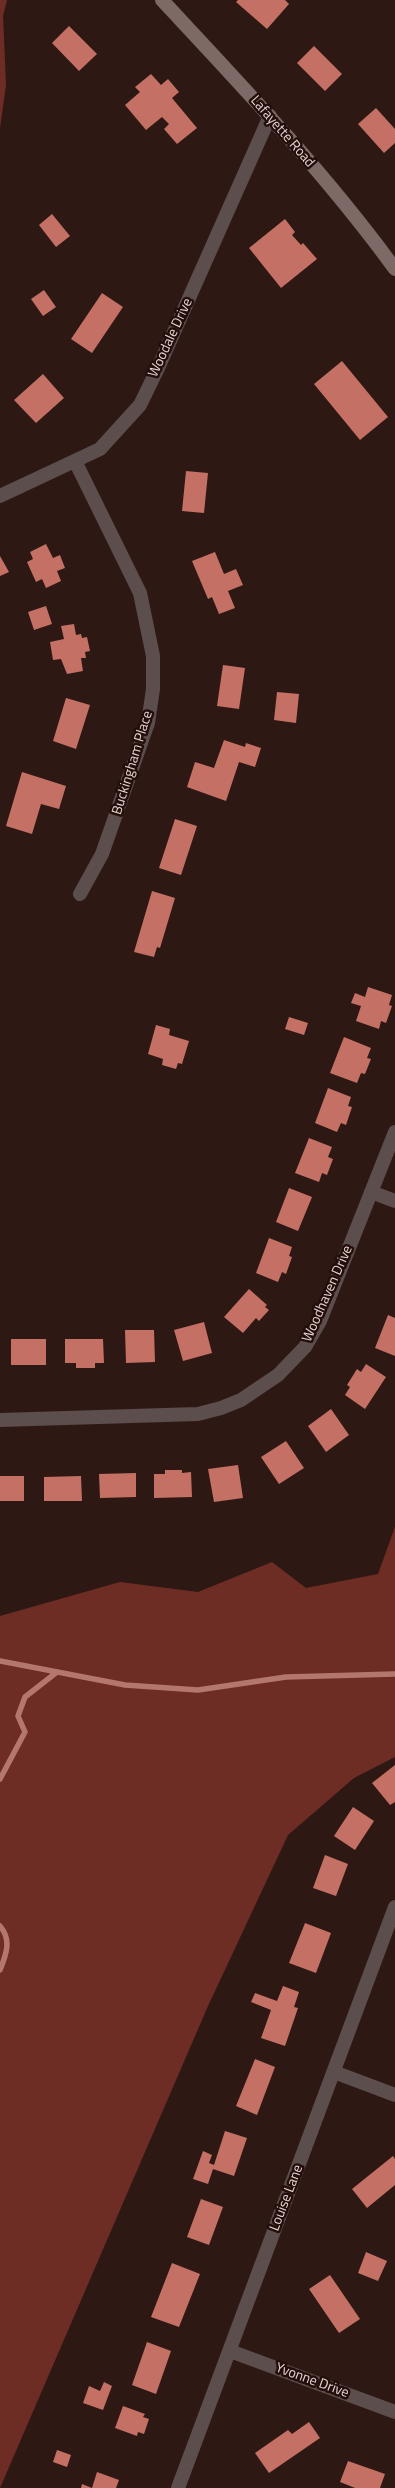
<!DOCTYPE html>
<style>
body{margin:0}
canvas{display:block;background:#2e1814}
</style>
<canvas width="395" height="2488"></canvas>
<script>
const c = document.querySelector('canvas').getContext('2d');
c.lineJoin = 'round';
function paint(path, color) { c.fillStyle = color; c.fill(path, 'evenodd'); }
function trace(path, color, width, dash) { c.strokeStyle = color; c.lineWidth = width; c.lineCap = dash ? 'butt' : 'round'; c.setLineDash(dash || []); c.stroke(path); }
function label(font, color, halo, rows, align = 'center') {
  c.font = font + ' "Titillium Web",sans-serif'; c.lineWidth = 5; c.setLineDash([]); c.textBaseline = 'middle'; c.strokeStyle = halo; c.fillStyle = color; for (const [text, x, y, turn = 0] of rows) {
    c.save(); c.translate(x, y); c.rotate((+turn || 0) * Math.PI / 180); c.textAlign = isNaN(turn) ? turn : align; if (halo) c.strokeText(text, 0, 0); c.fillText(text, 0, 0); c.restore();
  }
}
paint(new Path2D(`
 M0,0H7L3,16L6,85L0,128Z
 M395,1527V1757L354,1778L288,1835L208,2006L0,2488V1616L120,1582L198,1592L272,1562L306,1588L378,1574Z`), '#6d2c24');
trace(new Path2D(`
 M0,1661L125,1685L198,1690L286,1677L395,1674
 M0,1779L25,1732L18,1716L25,1697L57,1672
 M0,1926C12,1940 6,1955 0,1970`), '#b4776f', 5.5);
paint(new Path2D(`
 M238,0H285L289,4L267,29L236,2Z
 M69,26L97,54L79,71L52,43Z
 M314,46L342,74L325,91L297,63Z
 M151,74L161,85L168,79L179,92L172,98L197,128L177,144L164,129L169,124L162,117L146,130L125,105L140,92L135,87Z
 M376,108L395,129V143L384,153L358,124Z
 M52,214L70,236L56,247L39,225Z
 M285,219L295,232L292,235L301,245L303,243L317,259L281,288L249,248Z
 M44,290L56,307L43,316L31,299Z
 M102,293L123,307L92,353L71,339Z
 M342,361L388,417L360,440L314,384Z
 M43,374L64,398L36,423L14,400Z
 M186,471L208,473L204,513L182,511Z
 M46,544L53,558L60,555L65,568L57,571L61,581L46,588L42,579L36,582L27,562L33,559L30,552Z
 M215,552L224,574L236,569L243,585L228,591L235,608L219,614L212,597L208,599L192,561Z
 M0,556L9,572L0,576Z
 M46,606L52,624L34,630L28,612Z
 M74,624L76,635L81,634L82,638L87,637L90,651L85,652L86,658H81L83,671L67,674L61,659L53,660L50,642L64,639L61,626Z
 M223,665L245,668L239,709L217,706Z
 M277,692L299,694L296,723L274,720Z
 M66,698L90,705L76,749L53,741Z
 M224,740L245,747L246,743L261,748L255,767L239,762L226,801L187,787L195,762L214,768Z
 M22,772L66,786L59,809L41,804L32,834L6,826Z
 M175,819L197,826L181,875L159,868Z
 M152,891L175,898L160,948L157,947L154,957L134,952Z
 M368,987L392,995L389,1005L392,1006L386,1023L381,1021L379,1029L356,1021L361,1006L351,1003L355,993L365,997Z
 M289,1017L308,1023L304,1035L285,1029Z
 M156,1025L170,1029L169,1035L189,1041L182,1064L178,1063L176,1069L162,1065L163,1059L148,1054Z
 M344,1037L371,1048L367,1058L371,1059L365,1074L361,1073L357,1083L330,1073Z
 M328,1088L351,1097L348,1106L352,1107L346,1125L341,1123L337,1132L315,1123Z
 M309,1138L332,1147L328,1157L333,1159L327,1175L322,1173L319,1182L295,1173Z
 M289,1188L312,1197L298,1231L276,1222Z
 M269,1238L292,1247L289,1256L292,1257L286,1274L282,1272L278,1282L256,1273Z
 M249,1289L267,1305L265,1307L269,1310L259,1321L256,1318L243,1333L224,1317Z
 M388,1315L395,1318V1356L375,1348Z
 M204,1322L212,1353L183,1361L174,1330Z
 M125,1330H154L155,1362L126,1363Z
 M11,1339H46V1365H11Z
 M65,1339H103L104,1363H95V1368H76V1363H65Z
 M366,1364L386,1377L365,1409L345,1395L350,1387L347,1385L357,1369L361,1372Z
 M331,1409L349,1435L326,1452L308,1426Z
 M286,1441L304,1468L279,1484L261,1457Z
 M238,1465L243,1498L214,1502L208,1469Z
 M165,1470H182V1473L191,1472L192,1497L154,1498V1474H165Z
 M136,1473V1497L100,1498L99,1474Z
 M0,1476H24V1501H0Z
 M81,1476L82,1501H44V1477Z
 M395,1765V1802L390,1805L372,1783Z
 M353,1807L374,1821L355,1850L334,1836Z
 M325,1855L348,1864L336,1896L313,1888Z
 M305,1923L331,1933L316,1973L289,1963Z
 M283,1986L299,1992L294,2007L298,2008L285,2046L261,2038L271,2010L251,2002L255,1993L277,2001Z
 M255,2059L275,2067L257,2115L236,2106Z
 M225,2131L247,2138L234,2176L213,2169L208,2184L193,2179L203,2151L212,2155L209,2163L214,2165Z
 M393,2156L395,2159V2185L367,2208L352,2189Z
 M201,2199L223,2207L209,2245L187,2237Z
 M366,2252L387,2261L378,2281L358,2273Z
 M172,2263L200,2274L179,2327L151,2317Z
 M330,2275L360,2319L339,2333L309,2289Z
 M147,2342L171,2351L156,2394L132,2385Z
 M104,2382L112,2386L103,2410L83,2403L89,2386L100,2391Z
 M123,2406L145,2414L143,2417L149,2419L144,2434L138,2432L137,2436L115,2428Z
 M309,2422L320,2438L269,2473L255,2453L288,2430L292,2434Z
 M57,2450L71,2455L67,2467L53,2462Z
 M348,2461L385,2474L380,2488H355L340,2482Z
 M97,2472L119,2480L116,2488H81L82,2484L92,2488Z`), '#c47064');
trace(new Path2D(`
 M75,461L140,593L153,656V689L148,723L102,854L80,894
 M0,496L100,449L140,405L158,368L270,116
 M371,1192L395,1201
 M0,1420L198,1414L221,1408L241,1400L278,1375L305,1347L320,1321L395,1132
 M334,2072L395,2095
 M230,2351L395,2412
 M178,2488L395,1907`), '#5b4e4c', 14);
trace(new Path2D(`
 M162,0C243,87 325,173 395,269`), '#7d6966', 14);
label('14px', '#e5d5d2', '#240e0b', [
 ["Lafayette Road",282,132,49],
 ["Woodale Drive",171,338,-65],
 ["Buckingham Place",133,763,-73],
 ["Woodhaven Drive",328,1294,-66],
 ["Louise Lane",287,2198,-69],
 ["Yvonne Drive",312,2381,20]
]);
</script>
